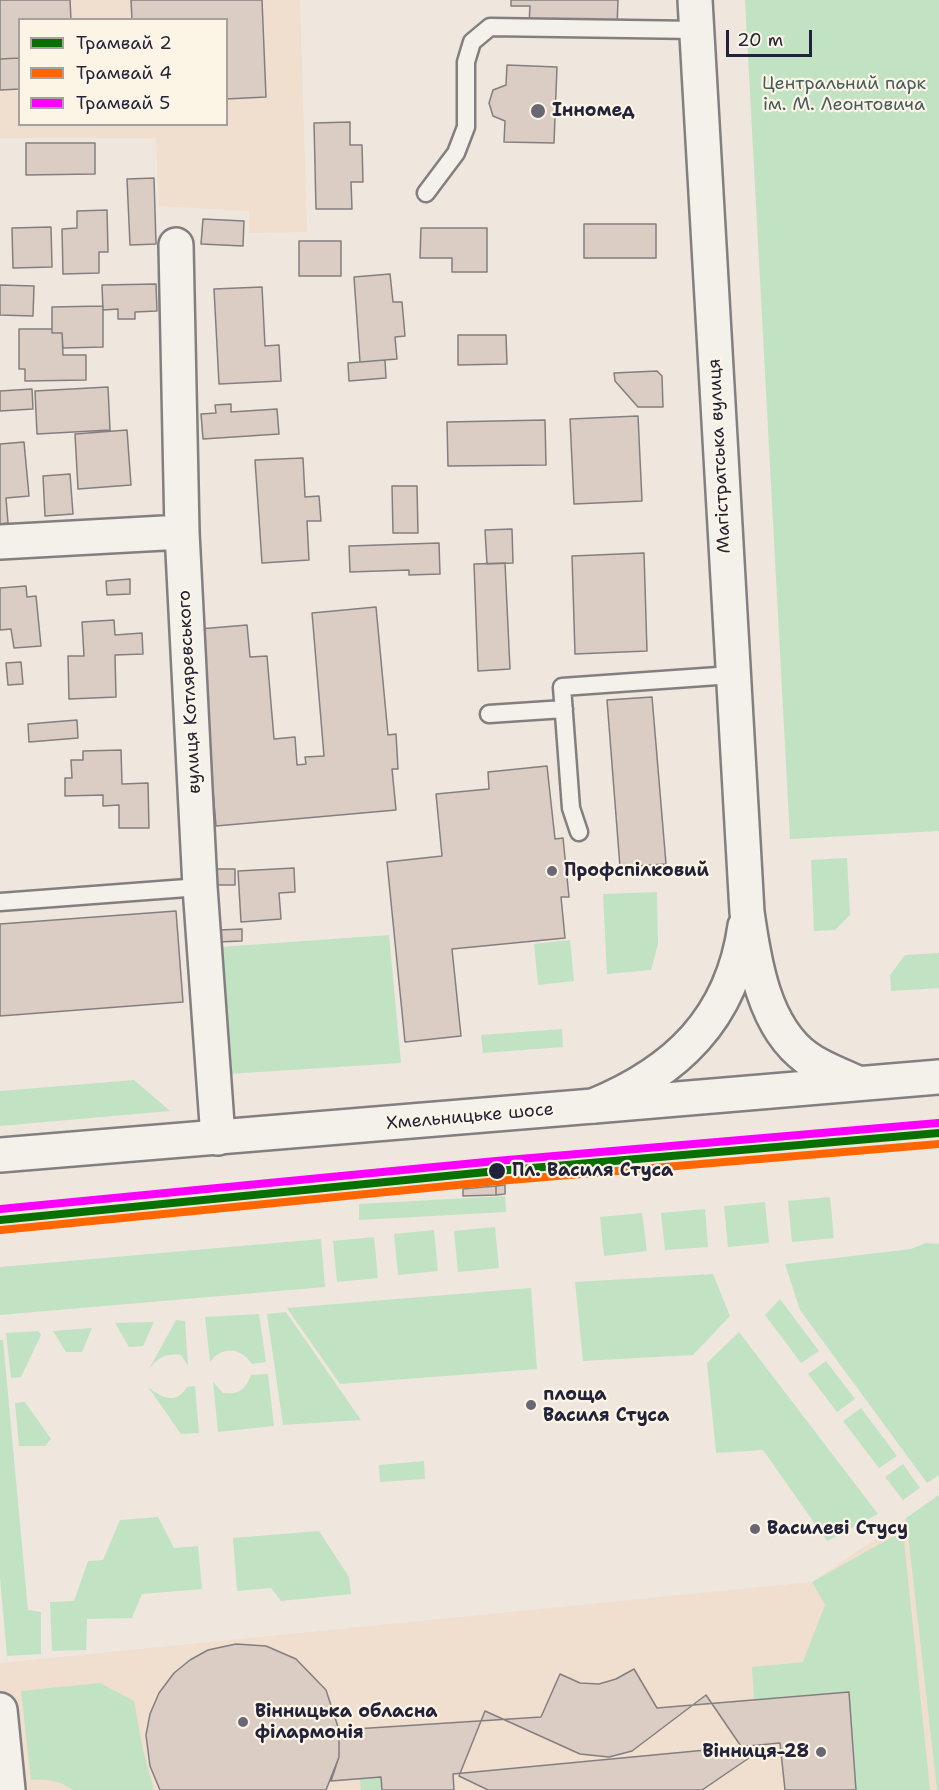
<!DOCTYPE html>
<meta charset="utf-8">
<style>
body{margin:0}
#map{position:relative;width:939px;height:1790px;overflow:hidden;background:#efe6dd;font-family:"Shantell Sans",sans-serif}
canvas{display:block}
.legend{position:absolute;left:18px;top:18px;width:210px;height:108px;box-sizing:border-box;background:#fcf5e5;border:2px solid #a5a1a1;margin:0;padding:8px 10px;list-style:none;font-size:18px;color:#22223b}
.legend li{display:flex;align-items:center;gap:12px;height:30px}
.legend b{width:30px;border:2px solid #a5a1a1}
.scale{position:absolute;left:726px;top:30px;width:86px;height:27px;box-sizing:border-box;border:3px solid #22223b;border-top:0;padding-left:8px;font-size:18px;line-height:21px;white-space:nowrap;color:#22223b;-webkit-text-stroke:4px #fcf5e5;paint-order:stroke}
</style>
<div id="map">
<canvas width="939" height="1790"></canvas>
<ul class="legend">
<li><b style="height:8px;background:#077000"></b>Трамвай 2</li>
<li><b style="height:8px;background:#f60"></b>Трамвай 4</li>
<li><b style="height:8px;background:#fb00ff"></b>Трамвай 5</li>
</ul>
<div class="scale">20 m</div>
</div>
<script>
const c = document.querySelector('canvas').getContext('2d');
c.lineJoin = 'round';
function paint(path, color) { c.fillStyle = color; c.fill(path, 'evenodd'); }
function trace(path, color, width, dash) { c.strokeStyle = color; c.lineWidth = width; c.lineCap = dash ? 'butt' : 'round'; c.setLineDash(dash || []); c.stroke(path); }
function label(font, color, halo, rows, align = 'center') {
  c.font = font + ' "Shantell Sans",sans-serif'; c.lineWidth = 4.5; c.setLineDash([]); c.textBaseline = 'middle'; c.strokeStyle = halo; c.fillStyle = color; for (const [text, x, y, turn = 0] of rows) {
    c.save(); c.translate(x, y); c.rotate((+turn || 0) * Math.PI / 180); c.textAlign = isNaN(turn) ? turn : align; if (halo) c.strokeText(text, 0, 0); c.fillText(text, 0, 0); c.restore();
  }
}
paint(new Path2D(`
 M0,0H300L307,232L249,233V211L159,206L156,138H0ZM20,20H226V124H20Z
 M906,1518L937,1790H8L0,1712V1663L812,1582Z`), '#f0dece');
paint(new Path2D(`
 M745,0H939V831L790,839Z
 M847,858L850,915L835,930L814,931L811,860Z
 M657,892L658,944L651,970L607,974L603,894Z
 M389,935L401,1063L228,1074L220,947Z
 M570,940L574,981L538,985L534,944Z
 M939,953V988L891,991L890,975L905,955Z
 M562,1029L563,1047L483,1053L481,1035Z
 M134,1080L170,1111L0,1126V1091Z
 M505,1196L506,1212L359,1220V1204Z
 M830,1197L834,1238L792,1242L788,1201Z
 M765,1202L769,1243L728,1247L724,1206Z
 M705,1209L708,1247L665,1250L661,1213Z
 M642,1213L647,1251L604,1256L600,1217Z
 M495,1227L499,1268L458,1272L454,1231Z
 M434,1230L438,1271L398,1275L394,1234Z
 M374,1237L378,1278L337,1282L333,1241Z
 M321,1239L325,1287L0,1315V1267Z
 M926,1243L939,1244V1475L927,1483L800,1310L785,1264L911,1249Z
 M713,1274L730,1316L693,1355L583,1361L575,1282Z
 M531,1288L537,1369L340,1384L287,1308Z
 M780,1299L819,1351L801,1363L765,1315Z
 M286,1312L361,1420L283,1425L267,1314Z
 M259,1314L266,1362L252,1364C241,1348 223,1345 210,1362L205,1317Z
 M176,1320L185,1321L188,1366L181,1355C165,1353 159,1357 149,1369Z
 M154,1322L143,1346L129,1347L115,1323Z
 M92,1328L82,1352H66L53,1331Z
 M38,1331L41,1335L21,1377L11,1378L6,1333Z
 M739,1332L878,1514L827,1541L763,1450L716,1453L707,1363Z
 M0,1340H3L28,1610L41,1612V1654L7,1656L0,1578Z
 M826,1361L855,1399L837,1412L808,1374Z
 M268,1374L274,1426L218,1432L213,1382L223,1393C239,1395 245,1390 251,1375Z
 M195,1386L199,1433L181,1434L148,1387C162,1398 176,1405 187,1387Z
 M25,1402L51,1439L45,1446H19L15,1403Z
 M861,1408L897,1456L879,1468L843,1421Z
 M424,1461L425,1479L380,1482L379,1465Z
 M903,1464L920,1488L903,1500L885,1477Z
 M939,1495V1790H937L906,1518Z
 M158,1517L174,1548L198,1546L202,1589L142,1594L132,1618L87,1619L86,1650L52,1651L50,1602L74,1601L88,1561L103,1560L120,1520Z
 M319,1531L349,1577L351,1594L281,1601L271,1588L237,1591L233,1538Z
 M903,1531L930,1790H856L849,1692L754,1700L752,1667L803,1662L825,1605L812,1582Z
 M100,1683L134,1701L143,1750L154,1790H73C59,1780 48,1779 31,1780L21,1691Z
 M381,1777L382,1790H361L360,1779Z`), '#c1e3c4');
const building = new Path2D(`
 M0,0H70L71,20H20V58L0,59Z
 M131,0H262L266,97L226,99V20H132Z
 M511,0H618L617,27L529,24L530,6H511Z
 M20,58V89L0,90V59Z
 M507,65L557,67L554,143L504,142L505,121L493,116L489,103L493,90L506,85Z
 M350,122V145H362L363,182H351L352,209H316L314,123Z
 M26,143H95V174L26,175Z
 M154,178L156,244L130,245L127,179Z
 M107,210L108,252H99V273L63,274L62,229L77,228V211Z
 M203,219L244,221L243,246L201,244Z
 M584,224H656V258H584Z
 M51,227L52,267L13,268L12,228Z
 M421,228H487V272H452V258H420Z
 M299,241H341V276H299Z
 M390,274L393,302H402L405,336L395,337L397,359L360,362L354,277Z
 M156,284L157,311L135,312V319H118V309L103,310L102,285Z
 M0,285L34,286L33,316L0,315Z
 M262,287L265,346L279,345L281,381L219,384L214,289Z
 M103,306V347L63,348L62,333H52V307Z
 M19,329H52V333H62L63,355H86V380L25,381V369H19Z
 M458,335H506L507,364L458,365Z
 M385,360L386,378L349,381L348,363Z
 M657,371L662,376L663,407H638L615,381L614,373Z
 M108,387L110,430L37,434L35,391Z
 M32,389L33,409L0,411V391Z
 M231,404V412L277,409L279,434L203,439L201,414L216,413L215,405Z
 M638,416L642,501L574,504L570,419Z
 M545,420L546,465L448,466L447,422Z
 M127,430L131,485L78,489L75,434Z
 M24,442L29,496L6,498L8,523L0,524V444Z
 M303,458L305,497L319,496L321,521H307L309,560L262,563L255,460Z
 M70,474L73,514L45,516L43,476Z
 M392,486H417L418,533H393Z
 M512,529L513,563L487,564L485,530Z
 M439,543L440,574L409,575V570L350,572L349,546Z
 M644,553L647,651L575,654L572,556Z
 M505,563L510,669L478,671L474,564Z
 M130,579V594L107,595L106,581Z
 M26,586L27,597L36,596L41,646L14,648L11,629L0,630V588Z
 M376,607L388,735L396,734L398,769H392L396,810L216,826L199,629L247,625L250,657L267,656L274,739L295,737L297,765L306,764L305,757L324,756L312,613Z
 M114,620L115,635L142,633L143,654L115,655L116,697L69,699L68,656H84L82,622Z
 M21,662L23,684L8,685L6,663Z
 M652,697L666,864L620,867L607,700Z
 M77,720L78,738L29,742L28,724Z
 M121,750L122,784L148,783L149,828H119V805L103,806V795L65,796V778H72L71,760H83V751Z
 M547,766L555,839L563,838L569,897H561L565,938L452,949L461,1036L405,1042L387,862L442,856L436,794L489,789L488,772Z
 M294,868L295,892L279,893L281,919L241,922L238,871Z
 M210,869H235V885H211Z
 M176,911L183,1002L0,1016V924Z
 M242,929V941L218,942V930Z
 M505,1185V1194L496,1195V1186Z
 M496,1186V1195L463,1196V1189Z
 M236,1644L266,1646L296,1659L326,1690L339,1730V1757L326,1790H160L150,1766L146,1735L150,1714L159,1693L174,1673L190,1660L208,1650Z
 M634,1669L657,1708L849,1692L856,1790H785L780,1743L453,1774L454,1790H382L381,1777L331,1781L339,1757V1730L541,1717L560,1674L580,1683L599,1684L616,1679Z
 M706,1695L749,1758L702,1790H488L459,1776L485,1711L580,1754L609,1757L632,1751Z`);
paint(building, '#dbcdc4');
trace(building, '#837f80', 1.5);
const service = new Path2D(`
 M426,193L456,153L466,127V62L472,42L490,27L697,30
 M489,714L564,709
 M579,832L571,808L562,687L732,675
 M0,902L200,887`);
const minor = new Path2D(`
 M176,245L182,532L200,887L218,1138
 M0,542L182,532
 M0,1710L8,1790`);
const secondary = new Path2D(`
 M594,1106L939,1077`);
const primary = new Path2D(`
 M695,0L747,912C754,962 764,1027 807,1058C822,1069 841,1075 857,1083
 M0,1155L593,1106C676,1072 732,1019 745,926`);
trace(service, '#837f80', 21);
trace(minor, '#837f80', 38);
trace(secondary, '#837f80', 38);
trace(primary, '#837f80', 38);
trace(service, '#f4f0ea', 16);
trace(minor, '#f4f0ea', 33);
trace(secondary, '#f4f0ea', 33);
trace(primary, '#f4f0ea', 33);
trace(new Path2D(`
 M0,1220L497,1171L939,1133`), '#077000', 8);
trace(new Path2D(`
 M1,1230L498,1181L939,1144`), '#f60', 8);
trace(new Path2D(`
 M0,1209L496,1161L938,1123`), '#fb00ff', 8);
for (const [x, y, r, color] of [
 [538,111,8,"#6a6774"],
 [552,871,6,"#6a6774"],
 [497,1171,9,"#22223b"],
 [531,1405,6,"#6a6774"],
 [755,1529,6,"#6a6774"],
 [243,1722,6,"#6a6774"],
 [821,1752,6,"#6a6774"]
]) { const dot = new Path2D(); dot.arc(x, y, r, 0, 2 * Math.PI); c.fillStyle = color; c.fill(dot); trace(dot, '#fcf5e5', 2); }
label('18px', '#465b5e', '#fcf5e5', [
 ["Центральний парк",844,84],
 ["ім. М. Леонтовича",844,105]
]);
label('bold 18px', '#22223b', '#fcf5e5', [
 ["Інномед",552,111],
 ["Профспілковий",564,871],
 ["площа",543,1395],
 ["Василя Стуса",543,1416],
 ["Василеві Стусу",767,1529],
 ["Вінницька обласна",255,1712],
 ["філармонія",255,1733],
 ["Вінниця-28",809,1752,"right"]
], 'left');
label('18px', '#22223b', '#fcf5e5', [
 ["Магістратська вулиця",720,456,-93],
 ["вулиця Котляревського",190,692,-93],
 ["Хмельницьке шосе",470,1117,-5]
]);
label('bold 18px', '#22223b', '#fcf5e5', [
 ["Пл. Василя Стуса",512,1171]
], 'left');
</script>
